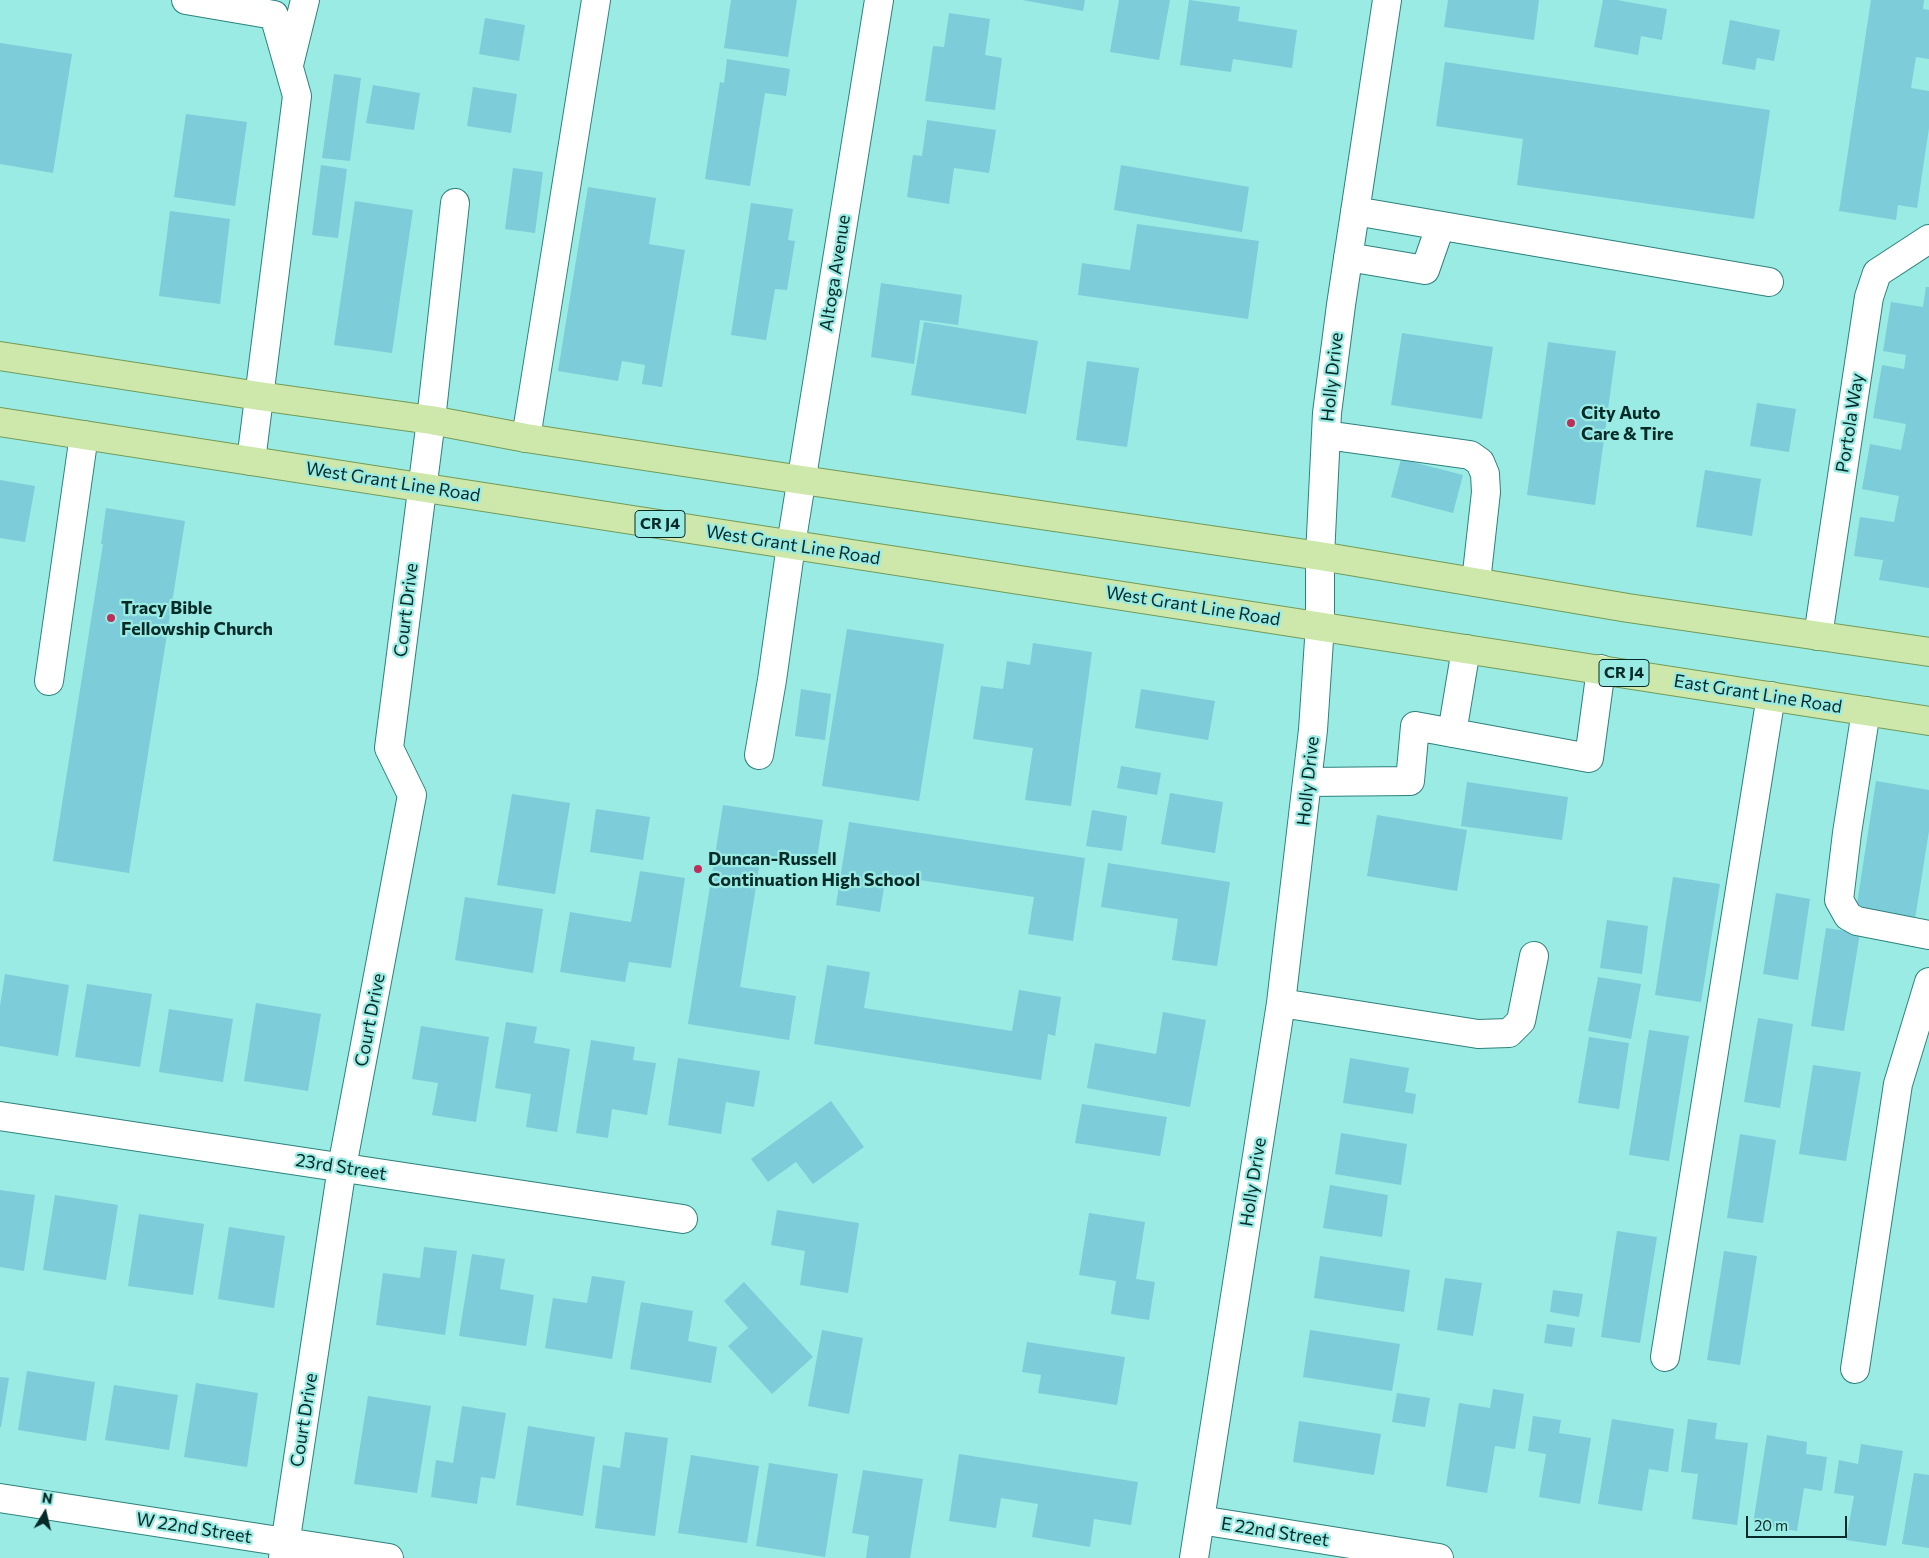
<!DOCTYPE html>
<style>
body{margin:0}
#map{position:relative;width:1929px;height:1558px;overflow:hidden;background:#9aebe4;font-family:Commissioner,sans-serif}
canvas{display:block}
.north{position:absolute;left:20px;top:1488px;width:50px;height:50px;-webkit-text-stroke:4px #9aebe4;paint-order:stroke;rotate:9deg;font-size:14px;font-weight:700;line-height:20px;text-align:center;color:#062a27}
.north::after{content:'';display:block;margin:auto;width:18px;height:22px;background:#062a27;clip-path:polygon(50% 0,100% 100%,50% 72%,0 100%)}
.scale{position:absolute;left:1746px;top:1516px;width:101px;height:22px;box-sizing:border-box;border:2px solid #062a27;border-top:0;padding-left:6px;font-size:15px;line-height:18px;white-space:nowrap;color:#062a27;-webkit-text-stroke:4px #9aebe4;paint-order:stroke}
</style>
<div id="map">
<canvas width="1929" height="1558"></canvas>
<div class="north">N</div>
<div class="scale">20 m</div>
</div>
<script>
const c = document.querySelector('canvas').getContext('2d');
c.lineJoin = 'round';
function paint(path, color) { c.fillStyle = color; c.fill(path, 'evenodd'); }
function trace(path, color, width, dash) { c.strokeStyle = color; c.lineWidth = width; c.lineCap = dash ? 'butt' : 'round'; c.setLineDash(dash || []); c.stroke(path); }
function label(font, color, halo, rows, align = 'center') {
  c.font = font + ' Commissioner,sans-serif'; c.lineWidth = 4.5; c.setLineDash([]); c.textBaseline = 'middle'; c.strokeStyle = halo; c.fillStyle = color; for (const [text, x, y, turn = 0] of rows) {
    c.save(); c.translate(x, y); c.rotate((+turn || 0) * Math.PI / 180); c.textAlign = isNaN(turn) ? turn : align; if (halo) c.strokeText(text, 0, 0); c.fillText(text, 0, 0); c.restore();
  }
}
paint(new Path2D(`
 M731,0H797L788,57L724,48Z
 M1022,0H1085L1083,11Z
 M1119,0H1170L1159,60L1110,52Z
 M1189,0L1240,7L1238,21L1297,30L1292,68L1233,59L1231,72L1180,65Z
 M1448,0H1539L1534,40L1444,27Z
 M1603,0H1617L1667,9L1662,40L1641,36L1638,55L1594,47Z
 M1871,0H1924L1923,9L1929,10V59L1916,57L1911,88L1929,91V128L1917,208L1898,205L1896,220L1839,211Z
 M949,13L990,19L985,55L1002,58L995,110L925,101L933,46L944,47Z
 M485,18L525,25L519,61L479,54Z
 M1730,20L1780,30L1774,61L1757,58L1755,70L1722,64Z
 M0,43L72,54L53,173L0,164Z
 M727,59L790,69L786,96L765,93L750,186L705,179L720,82L724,83Z
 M1445,62L1770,110L1754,219L1517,185L1523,139L1436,126Z
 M334,74L361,78L350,161L322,158Z
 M373,85L420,93L414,130L366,123Z
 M473,87L517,94L511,133L467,126Z
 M186,114L247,122L235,206L174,197Z
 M927,120L996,130L989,173L954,168L949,204L907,197L913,155L922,156Z
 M321,165L347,169L338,238L312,235Z
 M1121,165L1249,187L1242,232L1114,210Z
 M513,168L543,172L535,233L505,229Z
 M588,187L656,198L649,244L685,250L662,387L642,384L645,365L622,361L618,381L558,371Z
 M355,201L413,210L392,353L334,345Z
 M751,203L793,209L788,240L795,241L787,290L775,289L766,340L731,335Z
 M170,211L230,219L220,304L159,296Z
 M1137,224L1259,241L1248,319L1078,295L1082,263L1130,270Z
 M881,283L962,295L958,325L920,320L914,364L871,357Z
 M1926,287H1929V588L1879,580L1883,560L1854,556L1860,517L1894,522L1899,496L1862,489L1870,444L1901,450L1906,424L1873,418L1882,365L1904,369L1906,355L1883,351L1891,302L1923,307Z
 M924,322L1038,341L1026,414L911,395Z
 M1402,333L1493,347L1482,419L1391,405Z
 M1548,342L1616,351L1595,505L1527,495Z
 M1087,361L1139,368L1127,447L1076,440Z
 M1757,403L1796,409L1789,452L1750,446Z
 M1401,459L1463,475L1453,513L1391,497Z
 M1705,470L1761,479L1752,536L1696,527Z
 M0,480L35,486L25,542L0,538Z
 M106,508L185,521L129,873L53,861L103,544H101Z
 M847,629L944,644L919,801L822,786Z
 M1033,643L1092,652L1071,806L1025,800L1033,748L973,739L981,686L1003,689L1007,661L1030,665Z
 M801,689L831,694L825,740L795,736Z
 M1141,689L1215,701L1208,740L1135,728Z
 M1121,766L1161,773L1157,795L1117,788Z
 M1876,781L1929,790V831L1915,919L1856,910Z
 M1467,782L1568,797L1562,840L1461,826Z
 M1170,793L1223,802L1215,853L1161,844Z
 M512,794L570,803L555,894L497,885Z
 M723,805L823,820L816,864L761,855L740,987L796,996L789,1040L688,1024Z
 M596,809L650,817L643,860L590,852Z
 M1092,810L1127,816L1122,851L1086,846Z
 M1377,815L1467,830L1457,891L1367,876Z
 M849,822L1085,858L1073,941L1028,934L1034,897L886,875L880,912L836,905Z
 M1108,863L1230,882L1217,966L1172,960L1178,919L1101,907Z
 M640,871L685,878L671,968L629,962L625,982L560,972L570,912L631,922Z
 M1673,877L1720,884L1701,1002L1655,995Z
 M1776,893L1810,899L1798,980L1763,974Z
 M465,897L543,909L533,973L455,960Z
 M1607,920L1648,926L1642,974L1600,968Z
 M1826,928L1860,933L1844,1031L1811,1026Z
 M827,965L870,972L864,1008L1012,1031L1019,990L1061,997L1055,1036L1048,1034L1041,1080L814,1044Z
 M5,974L69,985L58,1056L0,1046V1006Z
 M1598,977L1641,984L1631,1039L1588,1031Z
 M87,984L152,994L140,1067L75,1057Z
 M256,1003L321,1014L308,1091L244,1081Z
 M169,1009L233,1019L223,1082L159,1072Z
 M1163,1012L1206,1020L1190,1107L1087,1088L1095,1043L1156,1054Z
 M1758,1018L1793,1024L1780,1108L1744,1102Z
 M506,1022L537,1027L534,1043L570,1049L557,1132L526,1127L531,1094L495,1088Z
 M421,1026L489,1037L476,1122L432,1115L438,1083L412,1079Z
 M1649,1030L1689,1036L1669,1161L1629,1155Z
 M1589,1037L1629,1043L1619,1109L1578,1103Z
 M591,1040L635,1047L633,1060L656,1063L647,1115L612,1109L608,1138L576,1133Z
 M678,1058L760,1071L754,1107L726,1102L721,1134L668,1125Z
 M1350,1058L1409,1068L1405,1092L1416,1094L1413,1114L1343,1103Z
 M1813,1065L1861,1072L1846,1161L1799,1154Z
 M831,1101L864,1147L813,1184L796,1162L768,1182L751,1159Z
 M1082,1104L1167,1117L1160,1156L1075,1143Z
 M1341,1133L1407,1144L1401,1185L1335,1174Z
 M1740,1134L1776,1140L1763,1223L1727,1218Z
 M1330,1185L1388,1195L1382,1237L1323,1228Z
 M0,1190L35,1195L24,1271L0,1267Z
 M55,1195L118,1205L106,1280L43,1270Z
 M777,1210L859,1223L848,1293L800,1285L805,1251L771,1245Z
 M1089,1213L1145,1222L1136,1279L1155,1282L1149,1320L1111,1314L1116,1281L1079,1275Z
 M139,1214L204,1224L193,1295L128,1286Z
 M229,1227L285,1236L274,1308L218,1299Z
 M1617,1231L1657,1237L1640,1343L1601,1337Z
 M424,1247L457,1251L445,1335L376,1325L383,1273L420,1278Z
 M1724,1251L1757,1256L1740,1365L1707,1360Z
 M472,1254L505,1259L500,1289L534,1295L526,1346L459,1336Z
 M1320,1256L1410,1270L1404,1312L1314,1298Z
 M592,1276L625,1281L612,1359L545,1348L553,1298L587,1303Z
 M1445,1278L1482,1283L1473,1336L1437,1330Z
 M744,1282L813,1357L772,1394L728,1346L748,1328L724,1301Z
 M1553,1290L1583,1294L1579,1317L1550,1312Z
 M641,1302L693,1311L688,1341L717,1347L711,1383L630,1369Z
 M1547,1324L1575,1328L1572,1347L1544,1343Z
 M822,1330L863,1338L849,1414L808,1406Z
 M1310,1330L1400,1344L1392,1391L1303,1377Z
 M1027,1342L1125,1357L1117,1405L1038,1393L1041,1375L1022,1372Z
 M27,1371L95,1382L86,1441L18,1430Z
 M0,1377L9,1378L1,1427H0Z
 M196,1383L258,1393L247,1467L184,1457Z
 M114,1385L178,1395L169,1450L105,1440Z
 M1493,1389L1524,1394L1515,1449L1495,1446L1487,1493L1446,1486L1459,1403L1490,1408Z
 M1397,1393L1430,1398L1425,1427L1392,1422Z
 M368,1396L431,1406L417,1493L354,1484Z
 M462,1406L506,1413L495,1479L481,1477L477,1504L431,1497L436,1460L453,1463Z
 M1533,1416L1561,1420L1559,1433L1591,1438L1580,1504L1539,1497L1546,1454L1528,1451Z
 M1612,1419L1674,1429L1668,1472L1649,1469L1642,1511L1598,1504Z
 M1688,1419L1717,1423L1715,1439L1748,1443L1737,1525L1692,1519L1698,1474L1681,1472Z
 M1299,1421L1381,1434L1374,1475L1293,1462Z
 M528,1426L595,1437L583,1516L516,1505Z
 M625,1432L668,1438L655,1536L595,1528L603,1465L620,1468Z
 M1767,1435L1807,1442L1806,1454L1827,1457L1822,1491L1804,1488L1797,1531L1753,1524Z
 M1861,1444L1903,1451L1886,1546L1846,1540L1854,1496L1834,1493L1839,1460L1858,1464Z
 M959,1454L1138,1482L1131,1525L1094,1519L1090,1547L1032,1537L1038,1504L1001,1498L996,1528L949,1521Z
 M691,1455L759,1466L747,1543L678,1533Z
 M769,1463L838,1474L825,1557L756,1546Z
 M863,1470L923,1479L910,1558H866L869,1536L852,1533Z
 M1914,1473L1929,1475V1548L1902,1544Z`), '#7dccd9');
const minor = new Path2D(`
 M186,0L274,15L297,96L251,461
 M289,65L305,0
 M1355,211L1769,282
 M1348,257L1425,270L1440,227
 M1326,435L1470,455L1480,462L1485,474L1486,492L1476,582
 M526,438L596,0
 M1818,636L1869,297L1877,273L1929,239
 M49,681L84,435
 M1866,711L1847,833L1839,900L1848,916L1857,921L1929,935
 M1452,733L1466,649
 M759,755L772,680L791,545L879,0
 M1308,782L1410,781L1415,726L1589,758L1601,669
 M1281,1003L1478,1034L1509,1033L1521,1021L1534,956
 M0,1116L683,1219
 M1665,1357L1771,696
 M1855,1369L1898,1084L1929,982
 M0,1498L389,1558
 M1200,1520L1439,1558
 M283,1558L342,1167L412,795L389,748L431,420L455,203
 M1194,1558L1281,1003L1313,730L1320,625V556L1327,413L1341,305L1387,0`);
const major = new Path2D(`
 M0,356L259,396L431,420L526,438L802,480L1320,556L1628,608L1929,652
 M0,422L1929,721`);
trace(minor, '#2d827c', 30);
trace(major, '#729b58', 30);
trace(minor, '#fff', 28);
trace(major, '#cde8aa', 28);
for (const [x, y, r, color] of [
 [1571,423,5,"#bd2e58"],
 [111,618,5,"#bd2e58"],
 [698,869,5,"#bd2e58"]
]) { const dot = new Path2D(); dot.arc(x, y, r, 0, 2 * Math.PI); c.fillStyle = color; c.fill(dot); trace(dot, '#9aebe4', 2); }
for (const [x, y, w] of [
 [660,524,50],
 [1624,673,50]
]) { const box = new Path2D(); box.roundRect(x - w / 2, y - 13.5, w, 27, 4); c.fillStyle = '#9aebe4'; c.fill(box); trace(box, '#062a27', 1); }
label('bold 16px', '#062a27', null, [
 ["CR J4",660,524],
 ["CR J4",1624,673]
]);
label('18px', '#062a27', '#9aebe4', [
 ["Altoga Avenue",835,273,-81],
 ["Holly Drive",1332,377,-84],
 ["Portola Way",1850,423,-81],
 ["West Grant Line Road",393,482,9],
 ["West Grant Line Road",793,545,9],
 ["West Grant Line Road",1193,606,9],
 ["Court Drive",406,610,-83],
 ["East Grant Line Road",1758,694,9],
 ["Holly Drive",1308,781,-84],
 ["Court Drive",370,1020,-79],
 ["23rd Street",341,1167,9],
 ["Holly Drive",1253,1182,-81],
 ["Court Drive",304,1420,-81],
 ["W 22nd Street",194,1528,9],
 ["E 22nd Street",1275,1532,9]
]);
label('bold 18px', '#062a27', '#9aebe4', [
 ["City Auto",1581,413],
 ["Care & Tire",1581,434],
 ["Tracy Bible",121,608],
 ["Fellowship Church",121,629],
 ["Duncan-Russell",708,859],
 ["Continuation High School",708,880]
], 'left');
</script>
